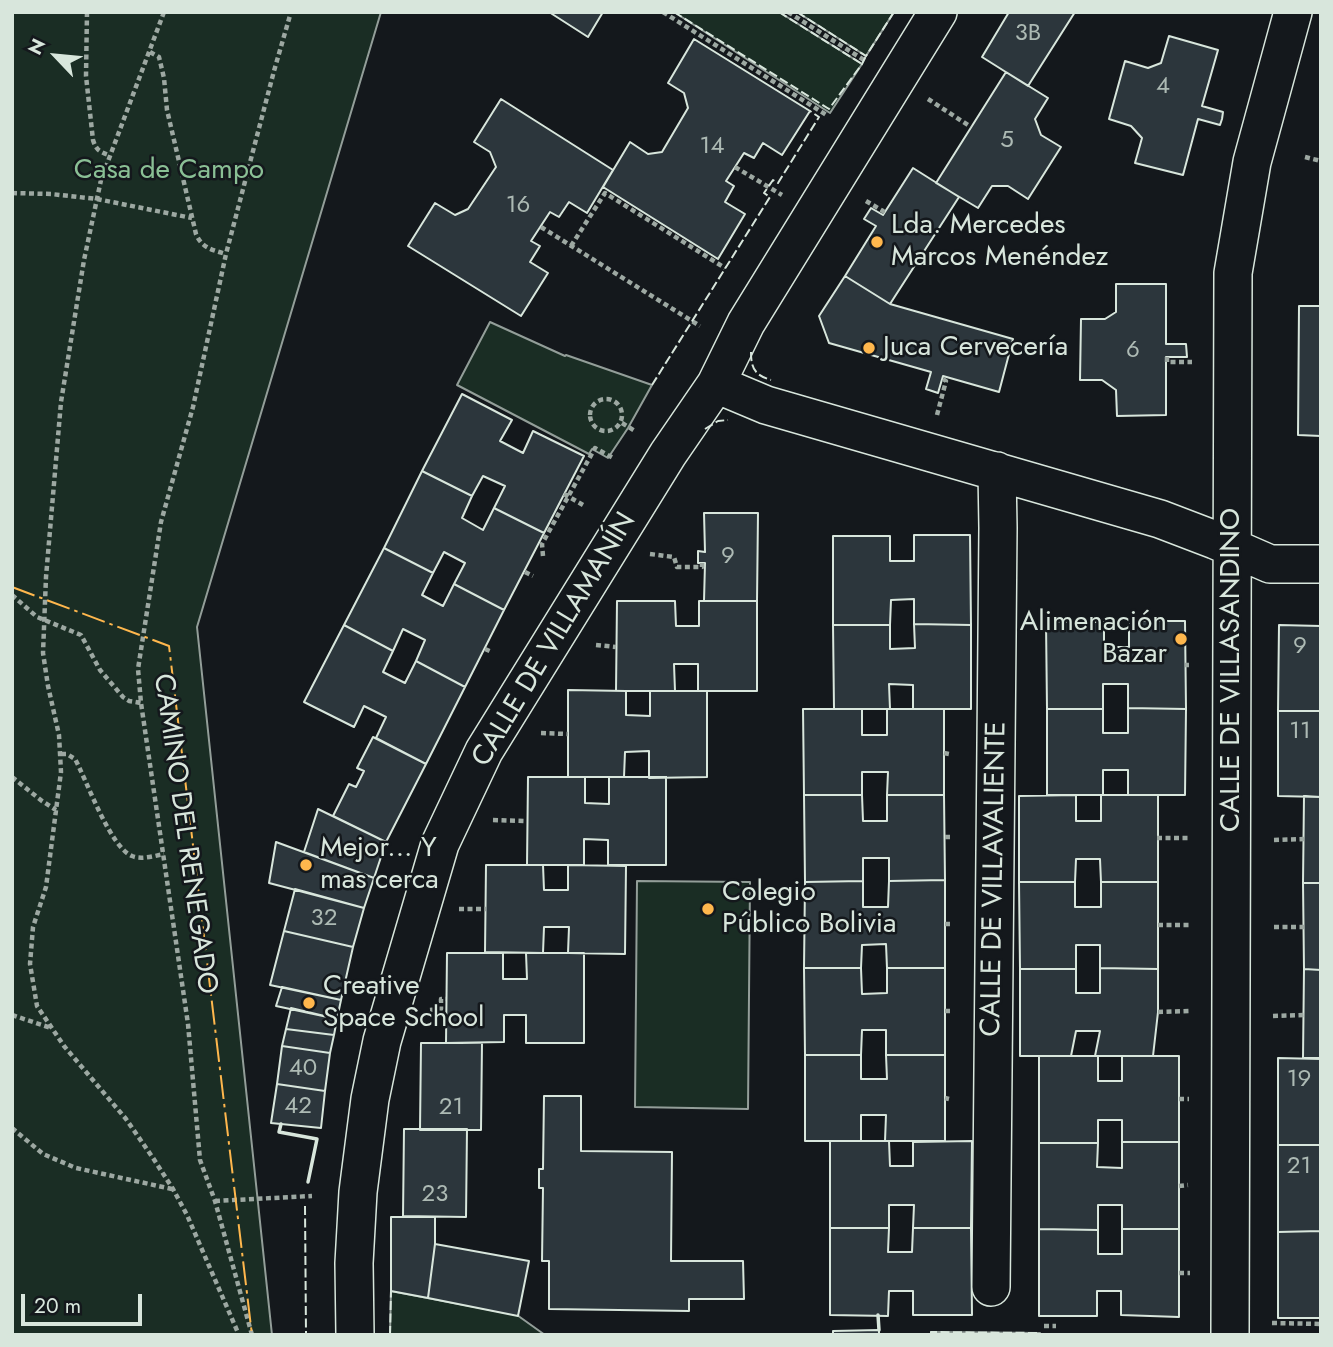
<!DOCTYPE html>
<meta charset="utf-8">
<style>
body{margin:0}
#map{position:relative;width:1333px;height:1347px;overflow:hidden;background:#14181c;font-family:Jost,sans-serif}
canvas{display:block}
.frame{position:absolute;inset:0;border:14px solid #d8e6dc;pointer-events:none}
.north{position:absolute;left:21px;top:21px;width:70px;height:70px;-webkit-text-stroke:5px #14181c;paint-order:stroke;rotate:296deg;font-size:19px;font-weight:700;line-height:28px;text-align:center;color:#d8e6dc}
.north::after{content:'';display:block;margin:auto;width:24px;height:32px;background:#d8e6dc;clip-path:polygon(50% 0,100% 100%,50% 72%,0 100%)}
.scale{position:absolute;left:21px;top:1294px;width:121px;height:32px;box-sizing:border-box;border:4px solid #d8e6dc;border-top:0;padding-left:9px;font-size:21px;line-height:24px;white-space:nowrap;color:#d8e6dc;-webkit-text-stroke:5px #14181c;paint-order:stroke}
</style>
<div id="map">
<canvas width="1333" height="1347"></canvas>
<div class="frame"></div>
<div class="north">N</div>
<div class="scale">20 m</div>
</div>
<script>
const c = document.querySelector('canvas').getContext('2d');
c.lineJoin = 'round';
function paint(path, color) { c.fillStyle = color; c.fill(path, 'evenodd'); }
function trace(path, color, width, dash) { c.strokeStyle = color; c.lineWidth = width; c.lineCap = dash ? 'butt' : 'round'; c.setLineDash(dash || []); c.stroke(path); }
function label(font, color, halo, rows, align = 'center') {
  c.font = font + ' Jost,sans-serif'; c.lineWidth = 5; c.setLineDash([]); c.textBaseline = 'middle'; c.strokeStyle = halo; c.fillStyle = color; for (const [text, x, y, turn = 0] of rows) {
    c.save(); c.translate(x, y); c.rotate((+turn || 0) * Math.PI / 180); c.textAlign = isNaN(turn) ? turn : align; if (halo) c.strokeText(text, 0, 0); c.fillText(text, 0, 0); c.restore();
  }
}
const green = new Path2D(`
 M12,12H381L197,627L272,1335H12Z
 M674,12H779L862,64L830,113Z
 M797,12H894L866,56Z
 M490,322L565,356L566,355L652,385L628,428L608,458L592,449L589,454L457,385Z
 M637,881L750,882L748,1109L635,1107Z
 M391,1291L517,1315L545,1335H390Z
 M931,1332L1040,1333V1335H931Z`);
paint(green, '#1a2d24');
trace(green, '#939e99', 2);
const building = new Path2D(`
 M549,12H603L588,37Z
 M1009,12H1075L1028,86L982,57Z
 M1169,36L1218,50L1202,106L1223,112L1222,119L1220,125L1198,119L1183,175L1135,163L1142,138L1131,126L1109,119L1125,61L1148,68L1161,63Z
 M694,39L810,111L782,155L763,143L754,158L744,153L726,181L734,186L725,202L745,214L718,259L603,187L630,142L648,154L662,152L688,108L684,93L668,83Z
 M1006,72L1048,98L1035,119L1041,135L1061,147L1028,199L1008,186H992L978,208L936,183Z
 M501,99L613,170L587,213L569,202L559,217L550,212L531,241L540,246L530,262L548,273L521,316L408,246L435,203L455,215L468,209L496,167L490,152L474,142Z
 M913,168L959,197L890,304L845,276L876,226L864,219L871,208L883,215Z
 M845,276L890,304L1013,339L999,392L943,376L938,393L926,389L931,372L829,343L819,316Z
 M1116,284H1166V344H1186L1187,357H1166V415L1117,416L1116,390L1102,380H1080L1081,319H1105L1116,312Z
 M1299,306H1321V436L1298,435Z
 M462,394L512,420L500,441L523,453L533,431L584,456L544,533L494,508L505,486L483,476L472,496L422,471Z
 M422,471L472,496L462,518L483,530L494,508L544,533L504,610L454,584L465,563L444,552L433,573L384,548Z
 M704,513H758L757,601H704L705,563H698V551L705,552Z
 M914,535H970L971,625L914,624V599L891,600L890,625H833V536H890V561H914Z
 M384,548L433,573L422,595L443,606L454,584L504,610L465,687L416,661L425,640L403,629L393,651L344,625Z
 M617,601H675L676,626H699V601H757V691H698V664H674L675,691H616Z
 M1129,621H1185L1186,709L1128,708V684H1103V709H1047L1046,622H1104V647H1129Z
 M914,624L971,625V709H913V685L889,684L890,709H834L833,625H890V649L915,648Z
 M344,625L393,651L383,672L405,683L416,661L465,687L426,764L376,738L386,717L364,706L354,727L304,702Z
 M1279,625L1321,626V711H1278Z
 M568,690L626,691V715L650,716V691H707V777L649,778V751L625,752L624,777H568Z
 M1128,708L1186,709L1185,795H1128V770H1103V795H1047V709H1103V733H1128Z
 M803,709H862V735H887V709H944V795H887L888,772H862V795H804Z
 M1278,711H1321V797L1278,796Z
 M373,737L426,764L386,842L333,816L349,784L356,787L364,771L357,768Z
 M528,777H585V803L609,804V777H666V865H608V840L584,839V865H527Z
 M804,795H862L863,821H887V795H944L945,880L889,881V858H863V881L805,882Z
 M1076,795V821H1101V795H1158V882H1101L1100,859H1076L1075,882H1019V796Z
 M1304,796L1321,797V883H1303Z
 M318,809L386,842L374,878L304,852Z
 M276,842L374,878L364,908L269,883Z
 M486,865H543L544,890H568V865L626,866L625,954L568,953L569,927H544L543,953L485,952Z
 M945,880V968H887L886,944L862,945L861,968H804L805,882L863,881V907H888L889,881Z
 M1019,882H1075V907H1101V882H1158V969L1100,968V945H1076V969H1020Z
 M1303,883H1321V970L1304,969Z
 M295,889L364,908L353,947L284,931Z
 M284,931L353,947L341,1000L270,985Z
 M447,953H503V979H527L526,953H584V1043H526V1015H504V1042L446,1043Z
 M804,968H861L862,994L887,993V968H945V1055H886V1030H862L861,1055H805Z
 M1100,968L1158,969V1012L1153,1056H1095L1100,1031H1076L1071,1056H1020V969H1076V993H1100Z
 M1304,969L1321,970V1058H1303Z
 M282,987L341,1000L337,1019L276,1006Z
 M291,1008L337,1019L334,1035L286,1029Z
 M286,1029L334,1035L330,1053L282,1046Z
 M421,1043H482L481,1130H420Z
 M282,1046L330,1053L325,1091L277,1084Z
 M805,1055H861V1079H887L886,1055H945V1141H885L886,1115H861V1141H805Z
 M1039,1056H1098V1081H1122V1056H1179V1142H1122V1120H1098V1143H1039Z
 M1278,1058L1321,1059V1145H1278Z
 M277,1084L325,1091L321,1128L271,1123Z
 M544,1096H581V1151L672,1152L671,1261H743L744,1299H689V1311L549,1309V1261H542L543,1188H539V1169H543Z
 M404,1129H467L466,1217L403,1216Z
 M830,1141H889L890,1166H913V1142L972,1141L971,1228H913L914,1205H889V1228H830Z
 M1122,1142H1179V1229H1122V1205H1098V1230L1039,1229V1143H1098L1097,1167L1122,1168Z
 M1278,1145H1321V1231L1278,1232Z
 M391,1217H435V1244L428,1298L391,1291Z
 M830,1228H889L888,1252H912L913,1228H971L972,1315H913V1291H889L888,1316L830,1315Z
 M1039,1229L1098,1230V1254H1122V1229H1179V1317L1121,1315V1291H1097V1316H1039Z
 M1321,1231V1318H1278V1232Z
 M435,1244L529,1261L518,1316L428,1298Z
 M879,1330V1335H833V1331Z`);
paint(building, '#2c363c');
trace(building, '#d8e6dc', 2);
const street = new Path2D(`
 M716,384L766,405L1160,519L1215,540L1270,564H1321
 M991,1287L998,528L997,471
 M355,1335L354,1263L358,1192L370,1099L382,1041L440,844L484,751L668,454L716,384L746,323L938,12
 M1230,1335L1233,273L1252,162L1293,12`);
trace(street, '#d8e6dc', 40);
trace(new Path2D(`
 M87,12L86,76L93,140C96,150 100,152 109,155
 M164,12L101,180L84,260L61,402L46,577L43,653L48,686L59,735L61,772L46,887L33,927L30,964L37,1006L64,1046L126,1119L153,1158L173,1189L187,1215L239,1335
 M663,12L828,116
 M788,12L864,60
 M150,52L159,57L164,78L167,110L196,234C202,248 212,250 226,254
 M928,99L971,127
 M1305,157L1321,161
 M735,167L782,195
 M12,193L51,194L97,199L192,218
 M866,201L883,211L881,214
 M541,227L700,326
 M571,246L605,193L725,268
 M1167,357V362H1192
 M590 415a16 16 0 1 1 32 0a16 16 0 1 1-32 0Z
 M937,415L946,381L943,379
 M622,423L635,431
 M564,494L583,505
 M650,554L674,557L677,567H702V563
 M543,556L542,544L595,448L615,459
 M525,572L533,576
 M12,595L37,617L81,635L100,670L123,697L129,701L141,703
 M596,645L616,647
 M485,649L492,652
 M1185,665H1189
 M541,733L568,734
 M944,753L949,754
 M61,754H67L75,759C87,781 110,847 132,856C141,860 154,856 164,854
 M12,777L42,801L56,810
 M493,820L527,821
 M945,837H950
 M1157,838H1191
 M1274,840L1304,839
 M459,909H486
 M945,924H950
 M1158,925H1190
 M1274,927H1304
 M430,1010L441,1009V999H446
 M945,1011H950
 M1158,1012L1189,1011
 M12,1015L51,1028
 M1273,1016L1304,1015
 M945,1098L949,1099
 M1179,1099H1189
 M12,1128L43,1154L76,1168L172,1189
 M1179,1186L1188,1185
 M215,1201L312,1196
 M1179,1273H1190
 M1272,1323L1321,1324
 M1044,1326H1056
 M252,1335L215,1201L200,1160L188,1024L141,703L138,669L161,522L193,407L226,254L274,71L291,12`), '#9da8a2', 4.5, [5, 3.5]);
trace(street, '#14181c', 37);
trace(new Path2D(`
 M674,12L829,109L862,64L866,56
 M779,12L862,64
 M797,12L866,56L894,12
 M751,352C751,369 755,375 771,380
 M652,385L770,197L764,193L773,180L778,183L819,117L810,111
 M705,429L718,421L728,420
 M305,1206L306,1335
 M390,1335L391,1291
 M931,1335V1332L1040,1333V1335`), '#d8e6dc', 2, [9, 3.5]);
trace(new Path2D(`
 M281,1124L279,1132L317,1139L308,1182
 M878,1315L879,1330`), '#d8e6dc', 3.5);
trace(new Path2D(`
 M12,587L169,646L252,1335`), '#ffb74d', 2, [24, 5, 3.5, 5]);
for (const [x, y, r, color] of [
 [877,242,7,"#ffb74d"],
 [869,348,7,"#ffb74d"],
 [1181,639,7,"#ffb74d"],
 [306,865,7,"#ffb74d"],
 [708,909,7,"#ffb74d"],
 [309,1003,7,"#ffb74d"]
]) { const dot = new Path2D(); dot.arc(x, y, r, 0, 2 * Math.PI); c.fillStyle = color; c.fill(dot); trace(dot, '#14181c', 2.5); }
label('24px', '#adbab4', null, [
 ["3B",1028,34],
 ["4",1163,87],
 ["5",1007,141],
 ["14",712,147],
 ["16",518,206],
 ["6",1133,351],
 ["9",728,557],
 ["9",1300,647],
 ["11",1300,732],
 ["32",324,919],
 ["40",303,1069],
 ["19",1299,1080],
 ["42",298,1107],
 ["21",451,1108],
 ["21",1299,1167],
 ["23",435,1195]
]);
label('28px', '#8ac095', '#14181c', [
 ["Casa de Campo",169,171]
]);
label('28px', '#d8e6dc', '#14181c', [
 ["Lda. Mercedes",891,226],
 ["Marcos Menéndez",891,258],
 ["Juca Cervecería",883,348],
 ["Alimenación",1167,623,"right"],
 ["Bazar",1167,655,"right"],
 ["Mejor... Y",320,849],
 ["mas cerca",320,881],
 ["Colegio",722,893],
 ["Público Bolivia",722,925],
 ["Creative",323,987],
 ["Space School",323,1019]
], 'left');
label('28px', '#d8e6dc', '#14181c', [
 ["CALLE DE VILLAMANÍN",555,640,-59],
 ["CALLE DE VILLASANDINO",1232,670,-90],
 ["CAMINO DEL RENEGADO",184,834,82],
 ["CALLE DE VILLAVALIENTE",995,879,-89]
]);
</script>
